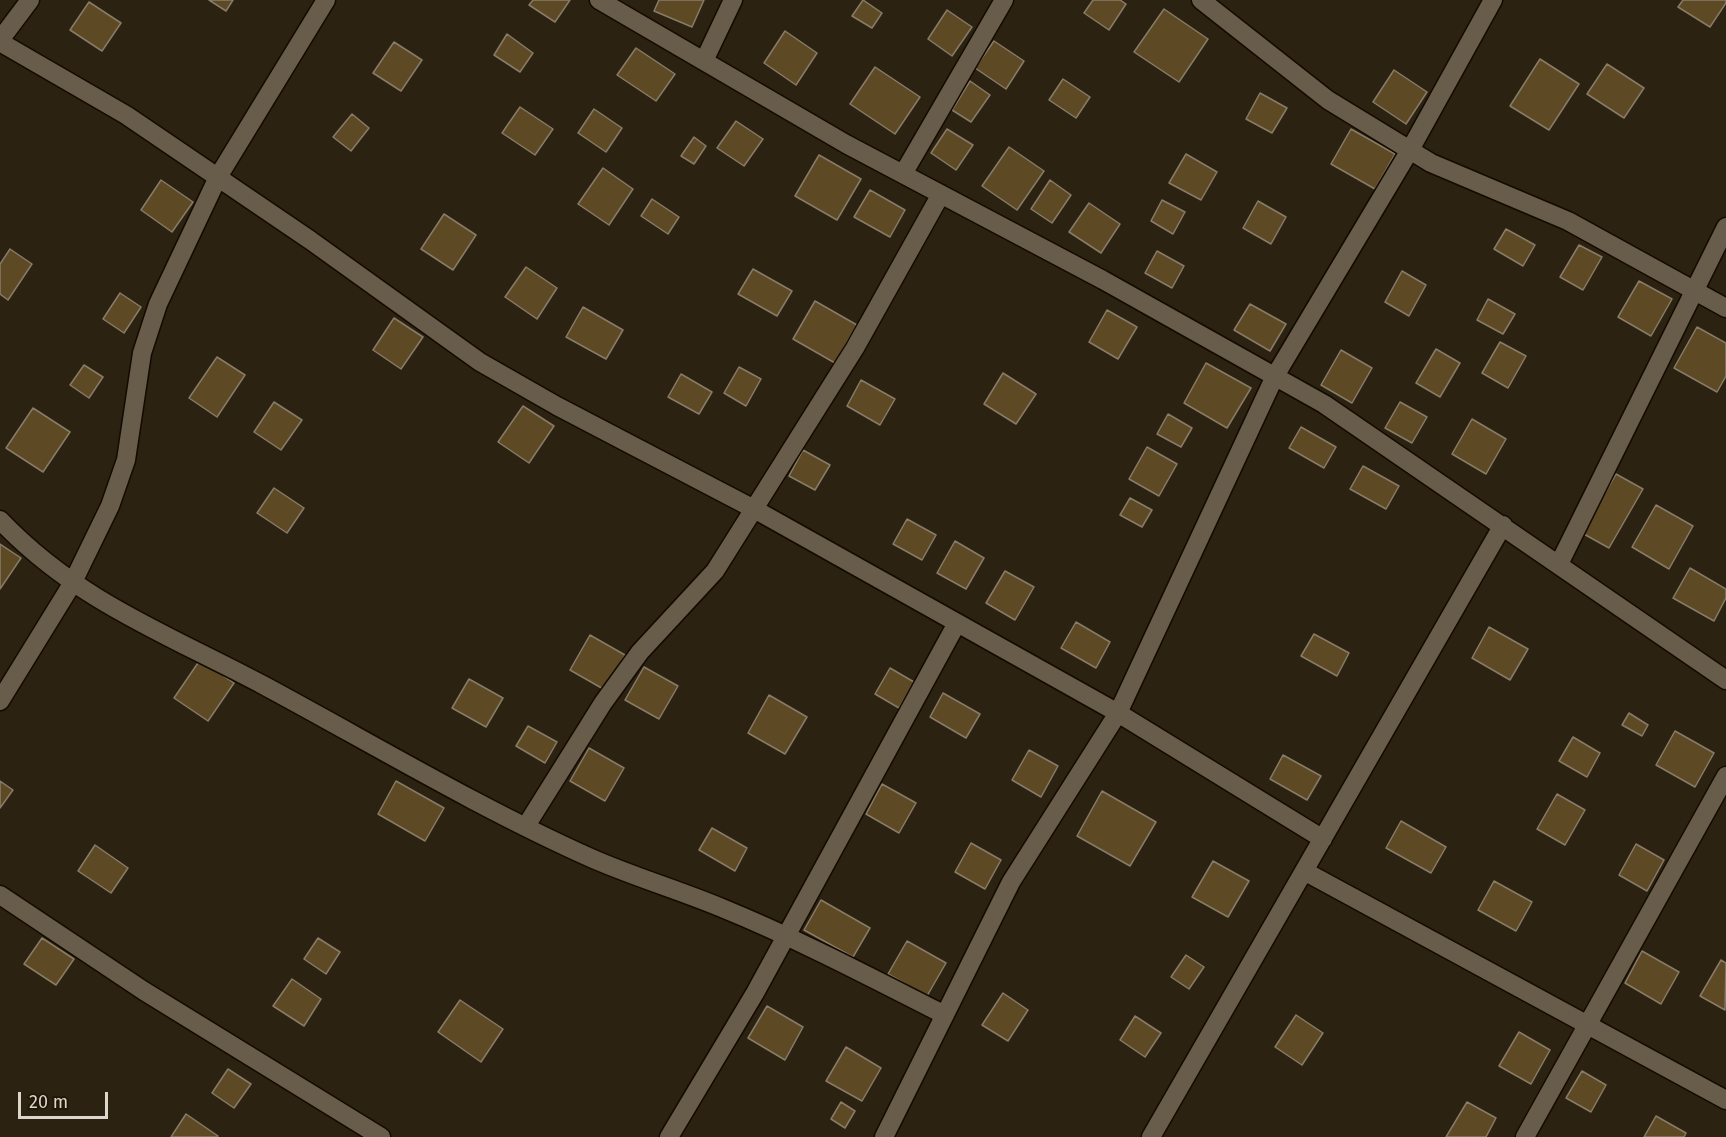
<!DOCTYPE html>
<style>
body{margin:0}
#map{position:relative;width:1726px;height:1137px;overflow:hidden;background:#2b2212;font-family:"Fira Sans",sans-serif}
canvas{display:block}
.scale{position:absolute;left:18px;top:1092px;width:90px;height:27px;box-sizing:border-box;border:3px solid #ddd6cc;border-top:0;padding-left:8px;font-size:18px;line-height:21px;white-space:nowrap;color:#ddd6cc;-webkit-text-stroke:4px #221808;paint-order:stroke}
</style>
<div id="map">
<canvas width="1726" height="1137"></canvas>
<div class="scale">20 m</div>
</div>
<script>
const c = document.querySelector('canvas').getContext('2d');
c.lineJoin = 'round';
function paint(path, color) { c.fillStyle = color; c.fill(path, 'evenodd'); }
function trace(path, color, width, dash) { c.strokeStyle = color; c.lineWidth = width; c.lineCap = dash ? 'butt' : 'round'; c.setLineDash(dash || []); c.stroke(path); }
const building = new Path2D(`
 M209,0H233L226,11Z
 M533,0H570L555,22L529,5Z
 M659,0H704L692,27L654,11Z
 M863,0L882,13L872,28L852,16Z
 M1093,0H1120L1126,4L1109,30L1084,13Z
 M1683,0H1726V3L1710,27L1678,7Z
 M89,2L121,23L102,51L70,30Z
 M1164,9L1208,39L1179,82L1134,52Z
 M947,10L972,27L952,56L928,39Z
 M785,31L817,53L796,85L764,63Z
 M507,34L533,53L520,72L494,55Z
 M994,41L1024,61L1006,89L975,68Z
 M394,42L422,60L401,91L373,73Z
 M636,48L675,74L656,101L617,75Z
 M1540,59L1579,84L1549,130L1510,106Z
 M1607,64L1644,88L1624,118L1587,94Z
 M875,67L920,97L895,134L850,104Z
 M1394,70L1427,92L1406,124L1373,102Z
 M1063,79L1090,97L1076,118L1049,100Z
 M970,81L990,95L971,122L952,110Z
 M1260,93L1287,108L1272,133L1246,119Z
 M520,107L553,129L535,155L502,133Z
 M594,109L622,128L606,152L578,133Z
 M352,114L369,128L351,151L333,137Z
 M736,121L763,139L744,166L717,148Z
 M947,129L973,145L956,170L931,153Z
 M1351,129L1395,154L1375,189L1331,164Z
 M694,137L706,146L694,164L681,156Z
 M1009,147L1044,171L1017,210L982,186Z
 M1186,154L1217,172L1201,200L1169,183Z
 M819,155L861,179L837,220L795,196Z
 M603,168L633,189L609,225L578,204Z
 M161,180L193,202L172,232L141,210Z
 M1050,180L1071,195L1052,223L1031,209Z
 M870,190L905,210L890,237L854,217Z
 M652,199L679,217L668,234L641,216Z
 M1162,200L1185,212L1173,234L1151,221Z
 M1258,201L1286,217L1271,244L1243,228Z
 M1089,203L1120,224L1101,253L1069,232Z
 M444,214L476,235L453,270L421,249Z
 M1506,229L1535,245L1523,266L1494,249Z
 M1579,245L1602,257L1583,290L1560,277Z
 M10,249L32,264L8,300L0,294V264Z
 M1157,251L1184,266L1172,288L1145,273Z
 M526,267L557,288L537,319L505,297Z
 M753,269L792,291L777,316L738,294Z
 M1402,271L1426,285L1409,316L1385,302Z
 M1639,281L1672,299L1651,336L1618,317Z
 M120,293L141,307L124,333L103,319Z
 M1488,299L1515,314L1503,334L1477,320Z
 M815,301L857,325L835,363L793,339Z
 M1250,304L1286,324L1270,351L1234,330Z
 M583,307L623,330L606,359L566,337Z
 M1107,310L1137,327L1118,359L1089,342Z
 M394,318L423,337L401,369L373,350Z
 M1697,327L1726,343V376L1717,392L1674,368Z
 M1500,342L1526,356L1508,388L1482,373Z
 M1436,349L1460,363L1440,397L1416,383Z
 M1341,350L1372,368L1352,403L1321,385Z
 M217,357L245,375L217,417L189,398Z
 M1206,363L1251,388L1227,428L1184,403Z
 M84,365L103,377L89,398L70,385Z
 M739,367L761,379L746,406L724,393Z
 M1003,373L1036,394L1016,424L984,404Z
 M681,374L712,392L699,414L668,397Z
 M861,380L895,399L880,425L847,406Z
 M274,402L302,420L281,450L254,432Z
 M1400,402L1427,417L1412,443L1385,428Z
 M523,406L554,426L529,463L498,442Z
 M33,408L70,432L43,472L6,448Z
 M1168,414L1192,428L1181,447L1157,434Z
 M1472,419L1506,439L1486,474L1452,454Z
 M1301,427L1336,447L1324,468L1289,448Z
 M1147,447L1177,464L1159,496L1129,479Z
 M803,450L830,465L815,490L789,476Z
 M1363,466L1399,486L1386,509L1350,489Z
 M1616,474L1643,489L1609,548L1582,533Z
 M274,488L304,508L287,533L257,513Z
 M1130,498L1152,510L1142,527L1120,515Z
 M1656,505L1693,526L1669,569L1632,547Z
 M907,519L936,535L922,560L893,544Z
 M955,541L984,558L966,589L937,573Z
 M0,544L21,558L0,589Z
 M1690,568L1726,589V598L1714,621L1673,598Z
 M1005,571L1034,587L1015,620L986,603Z
 M1076,622L1110,642L1096,668L1061,648Z
 M1489,627L1528,649L1510,680L1472,658Z
 M1314,634L1349,653L1337,676L1301,656Z
 M590,635L625,655L605,690L570,670Z
 M200,660L234,683L208,721L174,698Z
 M644,667L678,686L659,719L625,700Z
 M890,668L914,682L899,708L875,694Z
 M469,679L503,698L486,727L452,708Z
 M943,693L980,714L966,738L930,717Z
 M769,695L807,717L785,754L748,733Z
 M1629,713L1648,725L1642,736L1622,725Z
 M528,726L557,742L545,763L516,746Z
 M1675,731L1714,753L1695,787L1656,765Z
 M1573,737L1600,753L1587,777L1559,761Z
 M589,748L624,768L605,801L570,781Z
 M1029,750L1058,766L1041,797L1012,780Z
 M1283,755L1321,776L1307,800L1270,779Z
 M0,781L13,790L0,808Z
 M396,781L444,808L425,841L378,814Z
 M882,784L916,803L899,833L866,814Z
 M1102,791L1156,822L1130,866L1077,836Z
 M1557,794L1585,810L1565,845L1537,829Z
 M1401,821L1446,847L1431,873L1386,848Z
 M712,828L747,848L735,871L699,850Z
 M971,843L1001,860L985,889L955,872Z
 M1636,844L1664,860L1647,891L1619,875Z
 M95,845L128,868L111,893L78,871Z
 M1213,861L1249,881L1228,917L1192,897Z
 M1494,881L1532,902L1516,931L1478,910Z
 M821,900L870,928L853,957L804,930Z
 M42,938L74,959L56,985L24,964Z
 M318,938L340,952L326,974L304,959Z
 M907,941L946,963L927,996L888,974Z
 M1642,951L1679,972L1661,1004L1625,983Z
 M1186,955L1204,967L1189,989L1171,977Z
 M1721,960L1726,963L1725,1010L1700,996Z
 M292,979L321,999L304,1026L273,1006Z
 M1003,993L1028,1010L1008,1041L982,1025Z
 M460,1000L503,1029L481,1062L438,1032Z
 M767,1006L803,1027L785,1060L748,1038Z
 M1296,1015L1323,1033L1302,1065L1275,1047Z
 M1135,1016L1161,1033L1145,1057L1120,1040Z
 M1519,1032L1550,1050L1531,1084L1499,1066Z
 M846,1047L881,1068L862,1101L826,1081Z
 M228,1069L251,1084L234,1108L212,1093Z
 M1582,1071L1606,1085L1591,1112L1566,1098Z
 M841,1102L855,1111L845,1128L831,1119Z
 M1467,1102L1496,1118L1486,1137H1446Z
 M186,1114L218,1136L217,1137H171Z
 M1656,1116L1686,1133L1684,1137H1644Z`);
paint(building, '#5e4925');
trace(building, '#887c69', 1.5);
const minor = new Path2D(`
 M599,0L846,144L1103,280L1324,404L1726,680
 M1201,0L1328,100L1431,163L1568,221L1726,308
 M0,40L30,0
 M0,42L126,115L310,240L480,362L557,406L754,509L1118,713L1323,839
 M704,61L733,0
 M903,174L1004,0
 M0,520C77,601 167,634 263,685C371,743 479,808 591,858C634,877 679,890 722,908C798,939 872,978 945,1015
 M1559,564L1726,227
 M0,701L72,584L110,506L126,460L142,353L158,304L218,177L326,0
 M526,826L603,703L640,652L715,571L855,348L941,194
 M1304,871L1726,1100
 M0,895L144,991L381,1137
 M669,1137L755,993L957,623
 M884,1137L1011,882L1118,713L1275,376L1410,150L1493,0
 M1151,1137L1503,525
 M1525,1137L1726,776`);
trace(minor, '#140b00', 21);
trace(minor, '#685c4b', 18);
</script>
